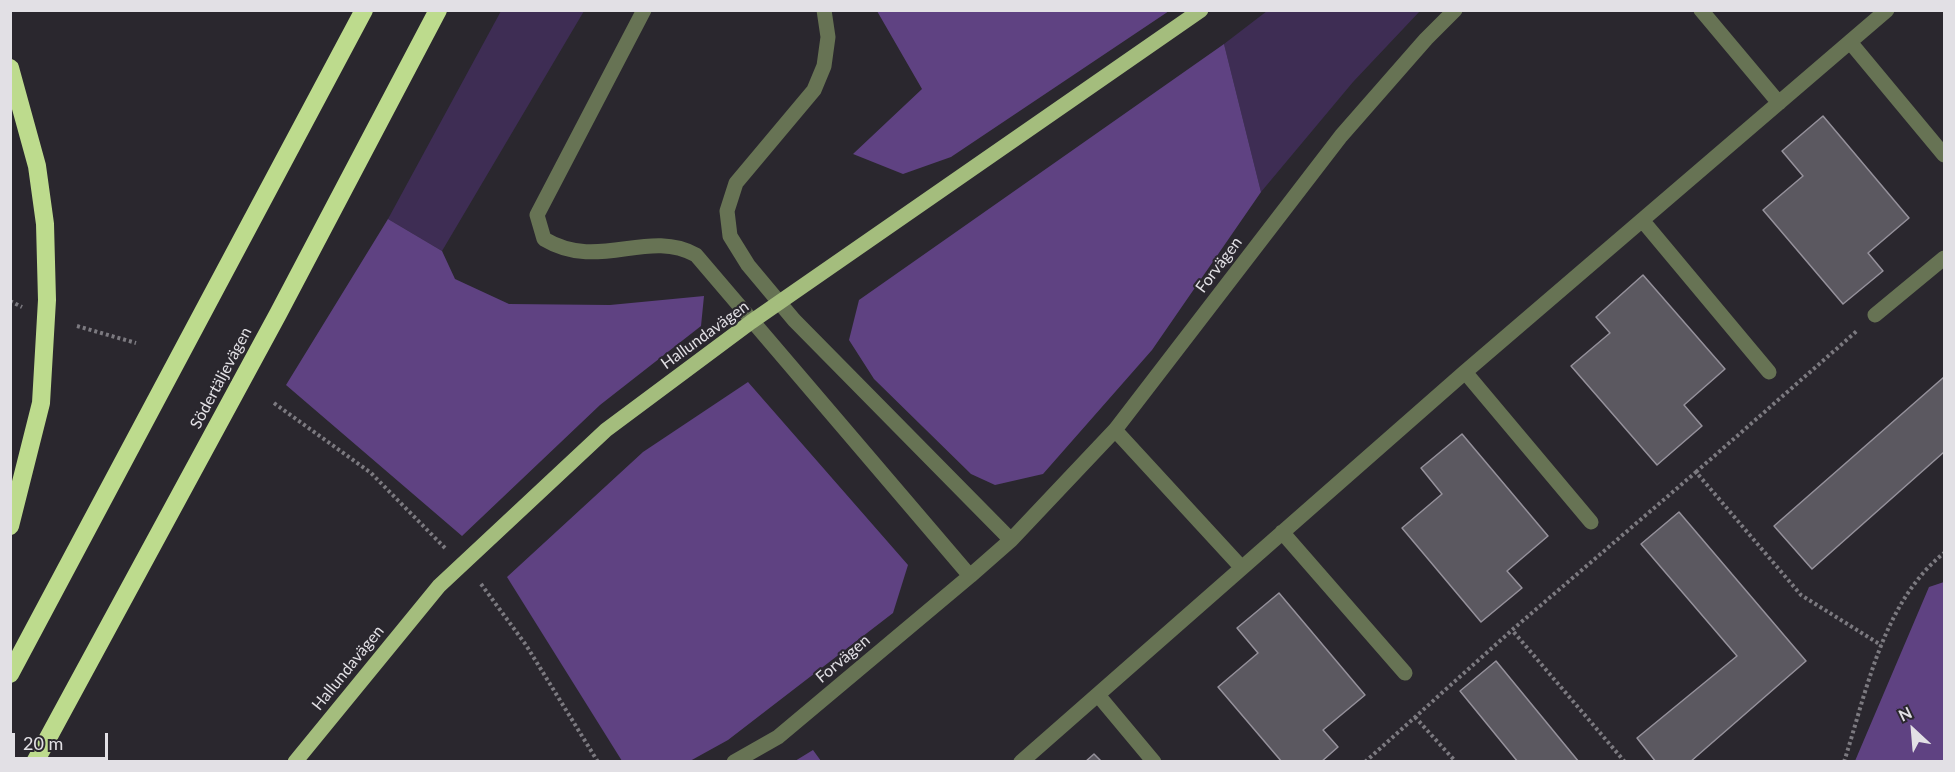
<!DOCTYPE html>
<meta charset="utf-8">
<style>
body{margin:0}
#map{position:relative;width:1955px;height:772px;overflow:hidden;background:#2a272e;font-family:Lato,sans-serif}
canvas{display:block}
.frame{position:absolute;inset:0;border:12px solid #e2e0e5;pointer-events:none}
.north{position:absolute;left:1883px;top:700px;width:60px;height:60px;-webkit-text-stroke:4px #2a272e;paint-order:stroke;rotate:334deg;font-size:16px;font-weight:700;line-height:24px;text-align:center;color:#e2e0e5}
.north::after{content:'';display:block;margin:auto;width:21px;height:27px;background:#e2e0e5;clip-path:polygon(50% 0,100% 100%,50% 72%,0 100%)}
.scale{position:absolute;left:12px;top:733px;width:96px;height:27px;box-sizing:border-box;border:3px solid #e2e0e5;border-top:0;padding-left:8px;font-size:18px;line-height:21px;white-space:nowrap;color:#e2e0e5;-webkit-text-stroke:4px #2a272e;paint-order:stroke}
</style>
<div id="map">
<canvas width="1955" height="772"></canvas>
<div class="frame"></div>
<div class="north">N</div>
<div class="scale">20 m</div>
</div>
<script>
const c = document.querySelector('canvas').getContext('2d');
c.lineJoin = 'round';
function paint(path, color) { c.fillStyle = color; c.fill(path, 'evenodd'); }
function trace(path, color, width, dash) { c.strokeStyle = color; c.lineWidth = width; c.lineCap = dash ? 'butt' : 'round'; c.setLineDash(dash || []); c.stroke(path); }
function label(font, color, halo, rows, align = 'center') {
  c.font = font + ' Lato,sans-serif'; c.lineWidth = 4.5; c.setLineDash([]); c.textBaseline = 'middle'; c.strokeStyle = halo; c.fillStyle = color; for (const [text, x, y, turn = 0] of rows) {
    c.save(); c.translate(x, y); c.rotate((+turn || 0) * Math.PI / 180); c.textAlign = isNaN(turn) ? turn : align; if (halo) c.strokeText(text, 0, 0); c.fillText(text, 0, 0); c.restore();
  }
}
paint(new Path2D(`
 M501,11H584L442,251L388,219Z
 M1267,11H1420L1353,82L1261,192L1224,44Z`), '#3e2d54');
paint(new Path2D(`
 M877,11H1169L951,157L903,174L853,154L922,89Z
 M1224,44L1261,192L1152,350L1043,474L995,485L971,474L874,379L849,340L859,300Z
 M388,219L442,251L455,279L509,304L610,305L704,296L701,326L600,405L462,536L286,385Z
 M748,382L908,565L893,613L728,740L690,761H622L507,577L643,452Z
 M1944,582V761H1855L1929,587Z
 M813,750L821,761H795Z`), '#5f4282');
const building = new Path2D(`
 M1823,116L1909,218L1868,253L1883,271L1843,304L1763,210L1803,176L1782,151Z
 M1643,275L1725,369L1684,405L1702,426L1657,465L1571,366L1610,333L1596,317Z
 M1944,377V452L1812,569L1774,526Z
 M1462,434L1548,536L1507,571L1522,588L1481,622L1402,528L1442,494L1421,468Z
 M1679,512L1806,661L1690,762H1656L1637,738L1737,656L1641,544Z
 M1279,593L1365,695L1323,730L1338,747L1321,762H1282L1218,687L1258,653L1237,628Z
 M1496,661L1579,762H1518L1460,691Z
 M1094,754L1102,762H1085Z`);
paint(building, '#5b5860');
trace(building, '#95919b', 1.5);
trace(new Path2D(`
 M10,301L22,307
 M77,326L136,343
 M274,403L371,473L445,548
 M1696,472L1858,330
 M481,584L526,645L598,762
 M1415,717L1456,762
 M1365,762L1512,630
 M1625,762L1512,630L1696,472L1801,595L1881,645
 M1844,762C1867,690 1883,602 1944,553`), '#7c7a80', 4, [3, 3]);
trace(new Path2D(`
 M644,10L537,215L544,239C599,272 647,228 696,255L970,576
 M824,10L828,37L824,66L814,90L736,183L727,211L730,236L748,265L794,320L1011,540
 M1701,10L1779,103
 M1850,42L1944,155
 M1642,220L1769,372
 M1875,315L1944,258
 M1465,372L1591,522
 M1115,430L1242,568
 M1282,532L1405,673
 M1098,695L1154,762
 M734,762L778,737L970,576L1011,540L1115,430L1341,136L1426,39L1455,10
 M1021,762L1465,372L1887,10`), '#677354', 15);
trace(new Path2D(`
 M295,762L439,586L606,430L751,322L1201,10`), '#a4bd7d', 15);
trace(new Path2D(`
 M10,68L37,166L45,224L47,300L41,403L10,526
 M10,674L364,10
 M35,762L278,314L438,10`), '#bddb8d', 18);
label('16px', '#e2e0e5', '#2a272e', [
 ["Forvägen",1219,265,-53],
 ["Hallundavägen",705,335,-36],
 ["Södertäljevägen",221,378,-62],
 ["Forvägen",843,659,-40],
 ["Hallundavägen",348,668,-51]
]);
</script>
